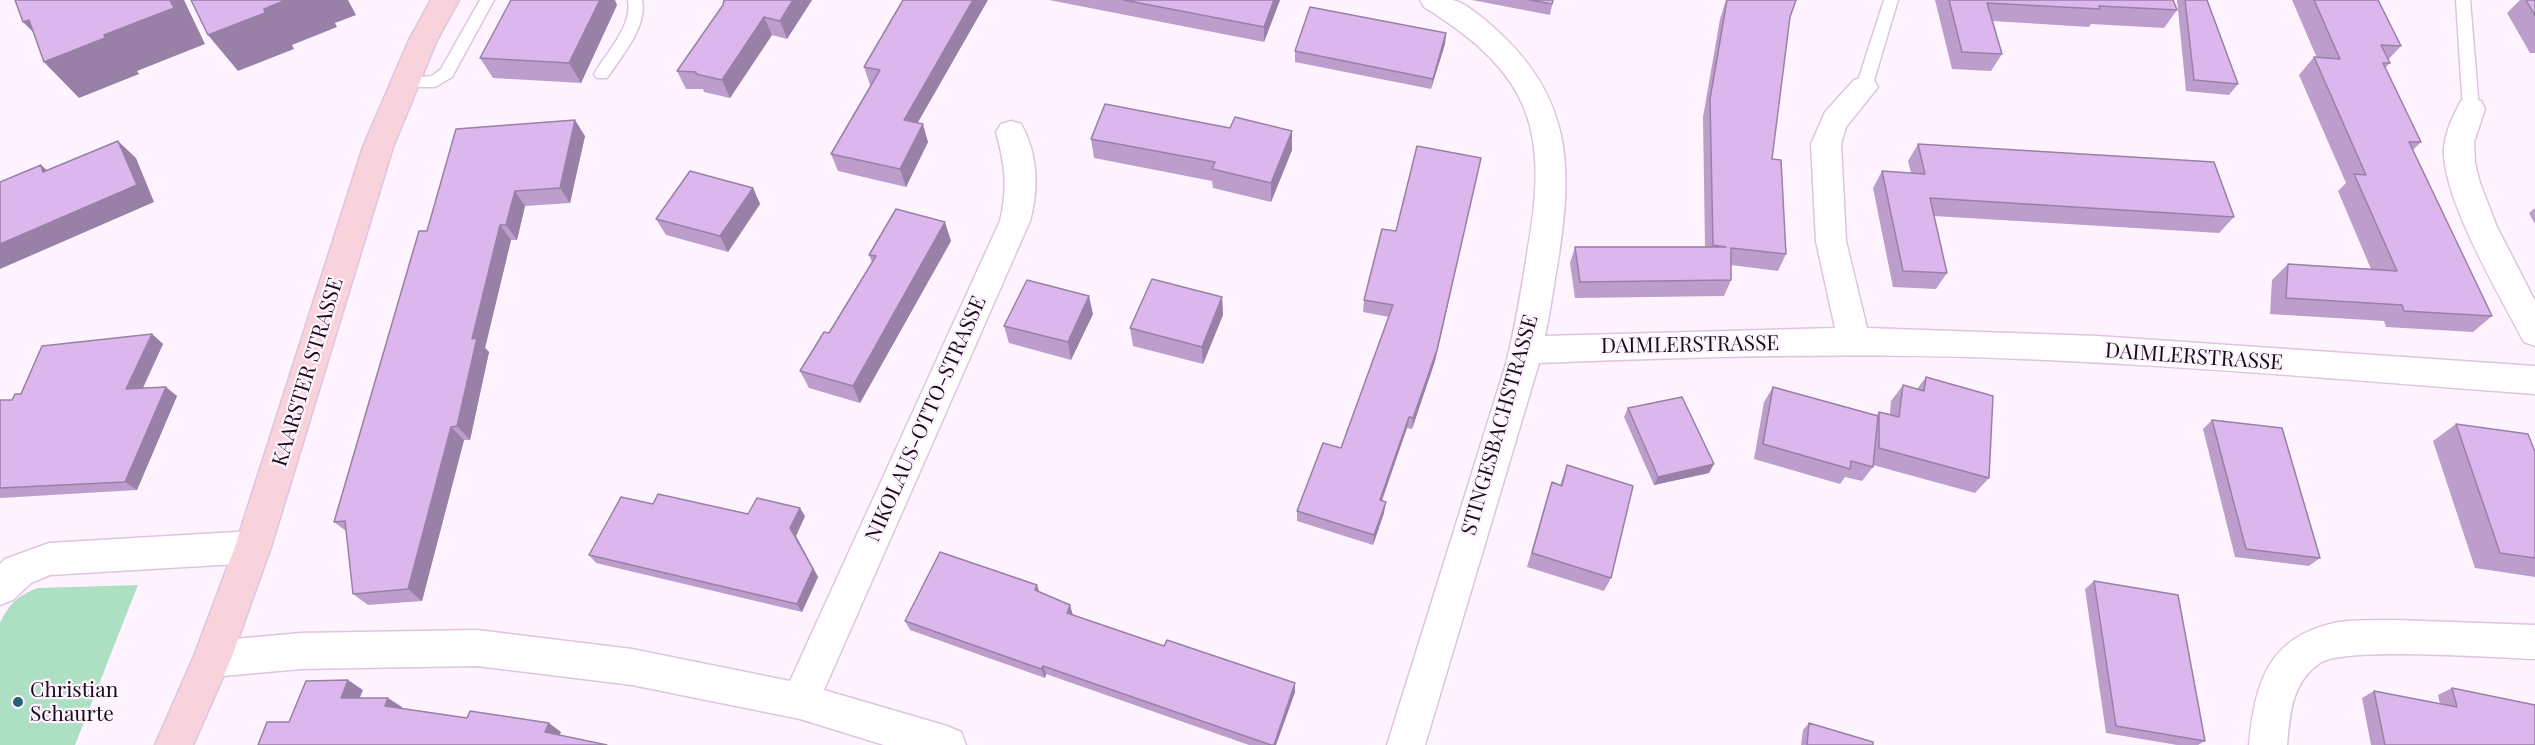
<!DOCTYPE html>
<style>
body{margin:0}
canvas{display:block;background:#fff3ff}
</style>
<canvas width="2535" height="745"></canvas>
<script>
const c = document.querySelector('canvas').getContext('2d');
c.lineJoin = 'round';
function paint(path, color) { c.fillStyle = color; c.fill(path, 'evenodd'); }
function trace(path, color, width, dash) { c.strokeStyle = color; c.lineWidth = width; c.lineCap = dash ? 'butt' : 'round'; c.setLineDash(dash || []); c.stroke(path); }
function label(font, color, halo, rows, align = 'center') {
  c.font = font + ' "Playfair Display",serif'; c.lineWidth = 4.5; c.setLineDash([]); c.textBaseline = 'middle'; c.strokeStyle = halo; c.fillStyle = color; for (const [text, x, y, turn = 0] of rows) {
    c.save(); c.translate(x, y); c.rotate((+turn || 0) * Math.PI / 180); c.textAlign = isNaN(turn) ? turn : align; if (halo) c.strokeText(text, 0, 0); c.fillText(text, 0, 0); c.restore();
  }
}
paint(new Path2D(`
 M138,585L75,745H0V623C8,605 18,595 38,588Z`), '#addfc2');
const service = new Path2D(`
 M480,0H494L452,77L435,87H399L397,83L399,79L432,76L441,69Z
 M628,0H642C648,26 621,57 607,78H597L594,74C606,53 633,26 628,0Z
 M1884,0H1898L1872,87L1870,91H1858L1856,87Z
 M2456,0H2470L2479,109L2477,113H2465L2463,109Z`);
const minor = new Path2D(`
 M1420,0C1431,0 1442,0 1452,0C1467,2 1496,29 1507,40C1571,104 1572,170 1559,255C1554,282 1551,309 1545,336L1835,328L1816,241L1811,144L1825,112L1854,80L1864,77L1874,80L1878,87L1846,127L1841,144L1846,241L1867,328L2097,336L2535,366V394C2347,380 2159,363 1970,357C1826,353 1683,357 1539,363L1425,745H1387L1505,367C1515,330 1521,292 1527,254C1549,132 1534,75 1424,7Z
 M2471,98L2481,101L2485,109L2474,142L2475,163L2480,183L2497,227L2535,301V346L2524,342C2500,296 2442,198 2444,149C2445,132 2453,116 2461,101Z
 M1011,121L1021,124C1038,154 1039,189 1030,221L824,690L947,726L961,732L966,745H884L800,719L632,685L477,666L301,669L212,677L199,672L193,659L199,646L212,641L301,633L477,630L632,649L790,681L1000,221C1008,189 1005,164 996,132L1001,124Z
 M253,531L266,536L271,547L266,558L253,563L50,575L31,583L13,600L0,605V564L5,559L49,543Z
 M2395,620L2535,625V659C2498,658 2344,646 2320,663C2291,683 2290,714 2287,745H2249C2255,684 2267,638 2334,623C2353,619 2376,621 2395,620Z`);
const secondary = new Path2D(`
 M431,0H459L437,40L393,147L271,547L231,659L193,745H155L194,656L235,547L363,147L409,40Z`);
trace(service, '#dfc4e1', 3);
trace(minor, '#dfc4e1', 3);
trace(secondary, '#dfc4e1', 3);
paint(service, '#fff');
paint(minor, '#fff');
paint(secondary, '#f8d3db');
paint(new Path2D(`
 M724,0H812L787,39L772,35L730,98L704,92L703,89H686L677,71L723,5Z
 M903,0L918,123L928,142L906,187L838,171L831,154L871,85H870L864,67Z
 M1049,0H1280L1264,42Z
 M1472,0H1553L1550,15Z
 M1726,0L1790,17L1772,159L1786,254L1778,271L1731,265V280L1724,296L1575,298L1570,263L1575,247H1705L1703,117L1720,19Z
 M1935,0H2173L2177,10L2164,28L2091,24L2089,27L1993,21L2002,54L1991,71L1952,69Z
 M2177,0H2207L2238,84L2229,95L2186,91Z
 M2292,0H2378L2401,46L2388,60L2390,63L2385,68L2421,142L2413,150L2492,316L2473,332L2386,327L2384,321L2270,314L2272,280L2288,264L2371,269L2338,191L2346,183L2299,75L2314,57L2317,58Z
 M2520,0H2535V53H2530L2507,13Z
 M617,5L581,83L493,78L480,58Z
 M1446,33L1445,44L1431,89L1295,62V51Z
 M1230,128L1292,131V150L1271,202L1213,188L1212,181L1094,158L1091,139Z
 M585,136L570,203L525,206L517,240H511L485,348L489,352L470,440H464L422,601L368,605L353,594L346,531L334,522L427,231Z
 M1918,144L2234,217L2219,233L1934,216L1947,273L1936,289L1893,287L1873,188L1882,171L1911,173L1908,161Z
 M1481,158L1435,361L1412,429L1407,428L1382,501L1384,513L1373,545L1297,521V511L1341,448L1389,317L1363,312L1364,300L1396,231Z
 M753,188L760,204L728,252L666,235L656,219Z
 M2535,208V224L2529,213Z
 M951,241L860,403L809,388L800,371L829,333L872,262L869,255Z
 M1222,297L1223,315L1203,364L1133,346L1130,328Z
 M1093,314L1071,360L1009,343L1004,326Z
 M152,334L163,344L143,388L177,396L137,490L0,498V400H12L21,394Z
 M1926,377L1989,478L1975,493L1873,465V467L1862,481L1845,477L1840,484L1754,459L1764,402L1773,387L1877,415L1879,412L1890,414L1891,401L1903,385L1917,389Z
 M1628,408L1709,473L1654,485L1624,417Z
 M2212,420L2320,558L2309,566L2235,557L2203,429Z
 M2456,424L2535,452V577L2475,568L2433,441Z
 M1567,465L1611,578L1604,591L1527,567L1547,497L1552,482L1560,485Z
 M653,504L748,514L805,516L796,536L818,577L802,612L596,563L589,555Z
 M2094,581L2205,741L2198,745H2177L2106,733L2085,589Z
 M1040,593L1073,615L1295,692L1276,745H1249L1046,674L1045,678L910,630L905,621Z
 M2452,688L2535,745H2371L2362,698L2374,691L2440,704L2438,695Z
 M1809,723L1873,745H1801L1803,730Z`), '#bc9dcc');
paint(new Path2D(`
 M170,0H184L205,44L137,71L139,74L79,98L44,62L58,57L23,22L29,20Z
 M286,0H348L356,15L335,23L337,27L292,45L294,49L238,71L208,35L264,9Z
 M600,0H615L617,5L581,83L569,63Z
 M793,0H812L787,39L780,21Z
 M973,0H988L909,138L904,120Z
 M1274,0H1280L1264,42V27Z
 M764,17L772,35L730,98L722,80Z
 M1446,33L1445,44L1431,89L1433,79Z
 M575,120L585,136L570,203L560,188Z
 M923,124L928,142L906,187L900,169Z
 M1292,131V150L1271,202V183Z
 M118,141L136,158L154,202L0,269V244Z
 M1481,158L1435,361L1412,429L1413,418Z
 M41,165L60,182L43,172Z
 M753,188L760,204L728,252L720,236Z
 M515,191L525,206L517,240L506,225Z
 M945,222L951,241L860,403L853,386Z
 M500,225L511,240L485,348L489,352L470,440L457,426L472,339Z
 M1089,296L1093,314L1071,360L1068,342Z
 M1222,297L1223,315L1203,364L1202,347Z
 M152,334L163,344L138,398L126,389Z
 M166,387L177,396L137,490L125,482Z
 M1409,417L1407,428L1378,510L1380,500Z
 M451,427L464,440L422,601L408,589Z
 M1714,464L1709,473L1654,485L1658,477Z
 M1386,502L1384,513L1373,545L1374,535Z
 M800,508L805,516L796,536L818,577L802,612L797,604L790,528Z
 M1037,585L1040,594L1035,590Z
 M1070,605L1073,615L1067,613Z
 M1043,666L1046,674L1045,678L1041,669Z
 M348,680L363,690L356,707L341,698Z
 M1295,683V692L1276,745H1274Z
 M388,698L402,707L399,715L385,706Z
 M549,723L561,732L557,741L545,732Z`), '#9980a6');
const building = new Path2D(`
 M15,0H170L174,8L104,35L105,38L44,62L29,20L23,22Z
 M191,0H286L264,9L265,13L208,35Z
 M511,0H600L569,63L480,58Z
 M724,0H793L780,21L764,17L722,80L696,74V72L677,71L723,5Z
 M903,0H973L904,120L923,124L900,169L831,154L880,70L864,67Z
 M1124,0H1274L1264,27Z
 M1530,0H1553L1552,4Z
 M1727,0H1796L1790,17L1772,159L1781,160L1786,254L1731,248V280L1580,282L1575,247H1726L1713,245L1710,99Z
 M1949,0H2173L2177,10L2099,6L2100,9L1987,3L2002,54L1962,52Z
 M2185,0H2207L2238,84L2194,80Z
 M2314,0H2378L2401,46L2381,45L2390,63H2383L2421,142H2409L2492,316L2404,311L2402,305L2286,298L2288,264L2397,271L2354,174L2366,175L2314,57L2340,59Z
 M2526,0H2535V16Z
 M1310,7L1446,33L1433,79L1295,51Z
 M1105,104L1230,128L1235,117L1292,131L1271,183L1212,169L1215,162L1091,139Z
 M575,120L560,188L515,191L506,225H500L472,339L477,338L457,426L451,427L408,589L353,594L345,521L334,522L419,231H427L456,129Z
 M118,141L137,185L0,244V182L41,165L43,172Z
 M1918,144L2214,162L2234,217L1930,198L1947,273L1903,271L1882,171L1925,174Z
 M1417,146L1481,158L1437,350L1413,418L1409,417L1380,500L1386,502L1374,535L1297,511L1323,443L1341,448L1393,305L1364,300L1382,229L1396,231Z
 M690,171L753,188L720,236L656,219Z
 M896,209L945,222L853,386L800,371L824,332L829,333L876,256L869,255Z
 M1152,279L1222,297L1202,347L1130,328Z
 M1027,280L1089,296L1068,342L1004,326Z
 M152,334L126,389L166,387L125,482L0,488V400H12L15,394H21L42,346Z
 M1926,377L1993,396L1989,478L1879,448V412L1899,417L1903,385L1924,391Z
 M1773,387L1878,416L1873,467L1851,461L1850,469L1763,444Z
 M1682,397L1714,464L1658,477L1628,408Z
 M2212,420L2282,428L2320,558L2246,549Z
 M2456,424L2528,434L2535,452V558L2500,553Z
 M1567,465L1633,486L1611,578L1532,553L1552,482L1562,486Z
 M658,494L748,514L757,498L800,508L790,528L813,569L797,604L589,555L621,497L653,504Z
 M940,552L1037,585L1035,590L1070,605L1067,613L1164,646L1167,640L1295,683L1274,745H1271L1043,666L1041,669L905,621Z
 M2094,581L2178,595L2205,741L2116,726Z
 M348,680L341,698H388L385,706L467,718L470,711L549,723L545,732L607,745H258L267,722H289L306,681Z
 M2452,688L2535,705V745H2385L2374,691L2457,707Z
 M1809,723L1873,742V745H1807Z`);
paint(building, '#dbb7ed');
trace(building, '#9980a6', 1.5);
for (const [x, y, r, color] of [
 [18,702,6,"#236378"]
]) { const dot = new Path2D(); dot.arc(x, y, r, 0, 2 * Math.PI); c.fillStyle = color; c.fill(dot); trace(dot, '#fff3ff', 2); }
label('21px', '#160d16', '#fff3ff', [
 ["DAIMLERSTRASSE",1690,345,-1],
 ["DAIMLERSTRASSE",2194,357,4],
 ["KAARSTER STRASSE",308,372,-73],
 ["NIKOLAUS-OTTO-STRASSE",926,419,-66],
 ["STINGESBACHSTRASSE",1500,425,-74]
]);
label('21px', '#160d16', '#fff3ff', [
 ["Christian",30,690],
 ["Schaurte",30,714]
], 'left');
</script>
